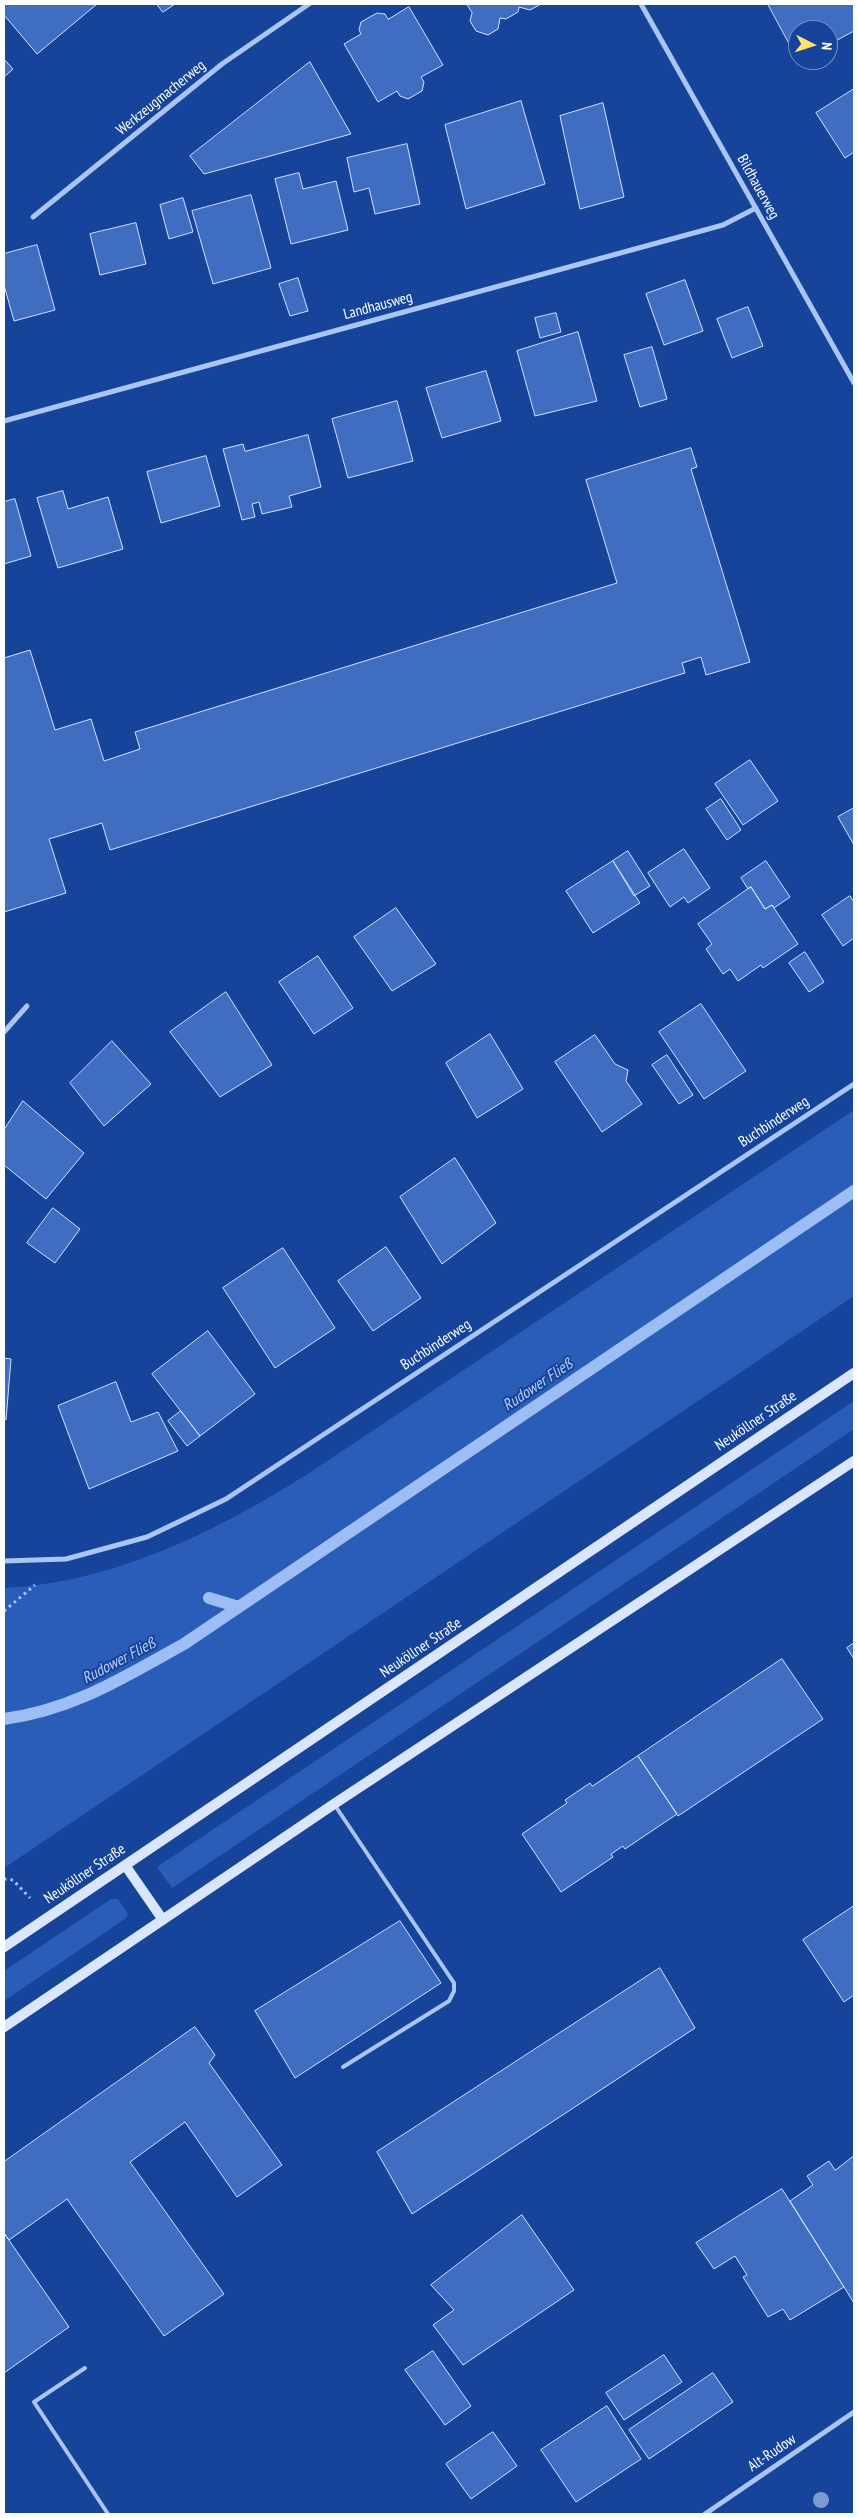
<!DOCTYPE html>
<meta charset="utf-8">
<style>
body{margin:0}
#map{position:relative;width:858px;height:2518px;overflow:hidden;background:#16449b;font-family:"PT Sans Narrow",sans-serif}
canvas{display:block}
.frame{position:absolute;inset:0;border:5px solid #fff;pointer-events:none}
.north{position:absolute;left:788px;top:20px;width:50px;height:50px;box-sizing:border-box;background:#16449b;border:1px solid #738fc3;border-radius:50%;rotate:95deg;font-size:14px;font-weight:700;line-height:20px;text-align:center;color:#fff}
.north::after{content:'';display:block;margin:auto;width:18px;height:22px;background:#ffe26c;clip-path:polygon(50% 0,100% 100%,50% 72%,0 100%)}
</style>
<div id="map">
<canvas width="858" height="2518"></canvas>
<div class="frame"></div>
<div class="north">N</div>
</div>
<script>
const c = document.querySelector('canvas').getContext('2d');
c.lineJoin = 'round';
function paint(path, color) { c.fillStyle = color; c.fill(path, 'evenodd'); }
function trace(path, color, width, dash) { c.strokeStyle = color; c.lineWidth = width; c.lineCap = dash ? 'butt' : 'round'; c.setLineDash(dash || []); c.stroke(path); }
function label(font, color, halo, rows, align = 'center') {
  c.font = font + ' "PT Sans Narrow",sans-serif'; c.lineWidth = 4; c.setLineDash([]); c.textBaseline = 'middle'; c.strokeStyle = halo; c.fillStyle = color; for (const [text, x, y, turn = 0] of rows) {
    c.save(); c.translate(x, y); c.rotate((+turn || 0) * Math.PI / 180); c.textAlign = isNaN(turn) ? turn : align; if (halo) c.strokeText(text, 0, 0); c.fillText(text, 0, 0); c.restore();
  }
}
paint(new Path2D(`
 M854,1110V1296L4,1868V1588C113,1583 215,1532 306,1475Z
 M854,1401V1429L172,1888L157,1867Z
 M111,1899H118L128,1914L125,1919L4,2001V1971Z`), '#295db8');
trace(new Path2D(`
 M209,1598L239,1607
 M4,1719C73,1710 124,1677 184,1644L854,1191`), '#9dbef5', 12);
const building = new Path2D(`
 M4,4H97L37,54L4,15Z
 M157,4H175L163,12Z
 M467,4H541L530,10L519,7L518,12L506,19L500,18L498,29L488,35L476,31L470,21L472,13Z
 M768,4H854V31L828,45V30H798V60Z
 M409,7L443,65L421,77L424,82L422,91L408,99L400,96L397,91L378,102L344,44L361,34L359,30L361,22L377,13L385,14L388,19Z
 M4,59L13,69L4,77Z
 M310,62L351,134L204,174L190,156Z
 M854,89V152L845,158L816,113Z
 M521,101L545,184L466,209L445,125Z
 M603,103L624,197L580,209L560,116Z
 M407,144L420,204L375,214L369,188L354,192L347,158Z
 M299,173L303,189L336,181L348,230L291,244L275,179Z
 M251,195L271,268L213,284L192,211Z
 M183,198L193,232L169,239L160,205Z
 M136,223L146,264L100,275L90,234Z
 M37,245L55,310L14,321L4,285V254Z
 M298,278L308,311L290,316L279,284Z
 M685,280L703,331L664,345L646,294Z
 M748,307L763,346L732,358L717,319Z
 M556,313L561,332L540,338L535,318Z
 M578,332L597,401L535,416L517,351Z
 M652,347L667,399L640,407L624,355Z
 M486,371L501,421L442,438L426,388Z
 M397,401L413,461L348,478L332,419Z
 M308,435L321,487L289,496L292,507L262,514L259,502L252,504L255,517L242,520L223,449L243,444L245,451Z
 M691,448L697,467L691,469L750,662L706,675L701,657L682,663L685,673L110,850L102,823L49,839L66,893L4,912V658L30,650L55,730L91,719L104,761L140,749L135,732L617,583L586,480Z
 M206,456L220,506L161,523L147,472Z
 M63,491L68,509L108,497L123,549L58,568L37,498Z
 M15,499L31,556L4,564V502Z
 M750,760L778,801L743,825L715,784Z
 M721,799L741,830L727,840L706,809Z
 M854,808V845L838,817Z
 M684,849L710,888L688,903L684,897L670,907L648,873Z
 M628,851L650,886L634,896L613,861Z
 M613,861L640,903L593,933L566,891Z
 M766,861L790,897L774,908L772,905L765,909L751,887L748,889L741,878Z
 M751,887L765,909L772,905L798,944L763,968L761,965L738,981L730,969L723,974L706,949L712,944L698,924Z
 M850,896L854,902V938L843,946L822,915Z
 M396,908L436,964L392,991L354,937Z
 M805,952L824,982L809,992L789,963Z
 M318,956L353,1008L314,1034L279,982Z
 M226,992L272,1065L220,1097L170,1032Z
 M701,1004L746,1071L704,1099L659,1032Z
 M490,1034L523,1089L477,1118L446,1063Z
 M595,1035L615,1064L628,1070L626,1081L642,1104L602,1132L555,1062Z
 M112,1041L151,1084L104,1126L70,1083Z
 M667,1055L693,1095L679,1104L652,1065Z
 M23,1101L84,1153L46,1199L4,1165V1130Z
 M455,1158L496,1223L442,1264L400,1197Z
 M53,1208L80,1229L55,1263L27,1243Z
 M386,1247L421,1298L373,1331L338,1281Z
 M283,1248L335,1328L275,1368L223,1288Z
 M208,1331L255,1394L200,1436L152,1374Z
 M4,1358L11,1359L6,1420L4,1419Z
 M116,1382L131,1422L158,1412L178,1451L89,1489L58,1406Z
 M181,1411L200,1436L187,1446L168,1421Z
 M854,1643V1659L847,1648Z
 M782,1659L823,1719L678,1816L638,1756Z
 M638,1756L677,1814L625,1849L623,1846L611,1854L613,1857L561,1892L522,1834L567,1803L565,1800L590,1783L592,1786Z
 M854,1906V1995L844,2002L803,1940Z
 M400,1921L441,1983L295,2078L255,2011Z
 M660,1968L695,2028L412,2214L377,2152Z
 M195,2027L215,2055L209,2063L282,2165L237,2197L185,2122L130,2162L224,2294L164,2336L67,2199L9,2240L4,2233V2162Z
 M854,2156V2303L790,2201L813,2185L807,2176L829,2161L835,2170Z
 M782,2189L844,2287L790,2320L783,2309L768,2317L743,2277L747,2275L735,2256L714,2269L696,2243Z
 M522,2215L574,2290L463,2365L433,2325L454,2310L431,2285Z
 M4,2233L69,2327L4,2373Z
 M433,2351L471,2406L445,2425L405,2370Z
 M664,2355L682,2382L624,2420L606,2393Z
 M713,2373L733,2402L649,2459L629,2430Z
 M607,2406L641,2459L576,2502L541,2450Z
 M493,2432L517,2466L471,2499L446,2464Z`);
paint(building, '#3e6dc1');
trace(building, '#d3e2fd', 1);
trace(new Path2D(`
 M4,1611L35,1585
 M4,1879L13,1880L30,1898`), '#abc5f2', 3, [2.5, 4]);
trace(new Path2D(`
 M334,1804L454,1983V1991L449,2001L343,2067
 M85,2368L34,2402L108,2514`), '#abc5f2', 4);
trace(new Path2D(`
 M641,4L854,383
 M33,217L222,64L309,4
 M4,421L723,225L756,208
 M4,1032L27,1006
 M4,1561L66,1559L147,1537L226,1499L854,1084
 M705,2514L854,2412`), '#abc5f2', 5);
trace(new Path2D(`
 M125,1865L163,1920
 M4,1947L854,1373
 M4,2027L334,1804L854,1461`), '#dae6fc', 10);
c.fillStyle = '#7e9bd1';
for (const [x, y] of [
 [821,2500]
]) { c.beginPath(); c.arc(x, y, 8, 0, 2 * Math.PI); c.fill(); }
label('15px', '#fff', '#16449b', [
 ["Werkzeugmacherweg",161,98,-39],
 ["Bildhauerweg",758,187,61],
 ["Landhausweg",378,306,-15],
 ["Buchbinderweg",774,1122,-33],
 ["Buchbinderweg",436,1345,-33],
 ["Neuköllner Straße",756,1421,-34],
 ["Neuköllner Straße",421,1648,-34],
 ["Neuköllner Straße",85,1874,-34],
 ["Alt-Rudow",772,2453,-34]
]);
label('italic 16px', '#b7cff9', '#16449b', [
 ["Rudower Fließ",538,1385,-34],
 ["Rudower Fließ",119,1661,-28]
]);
</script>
